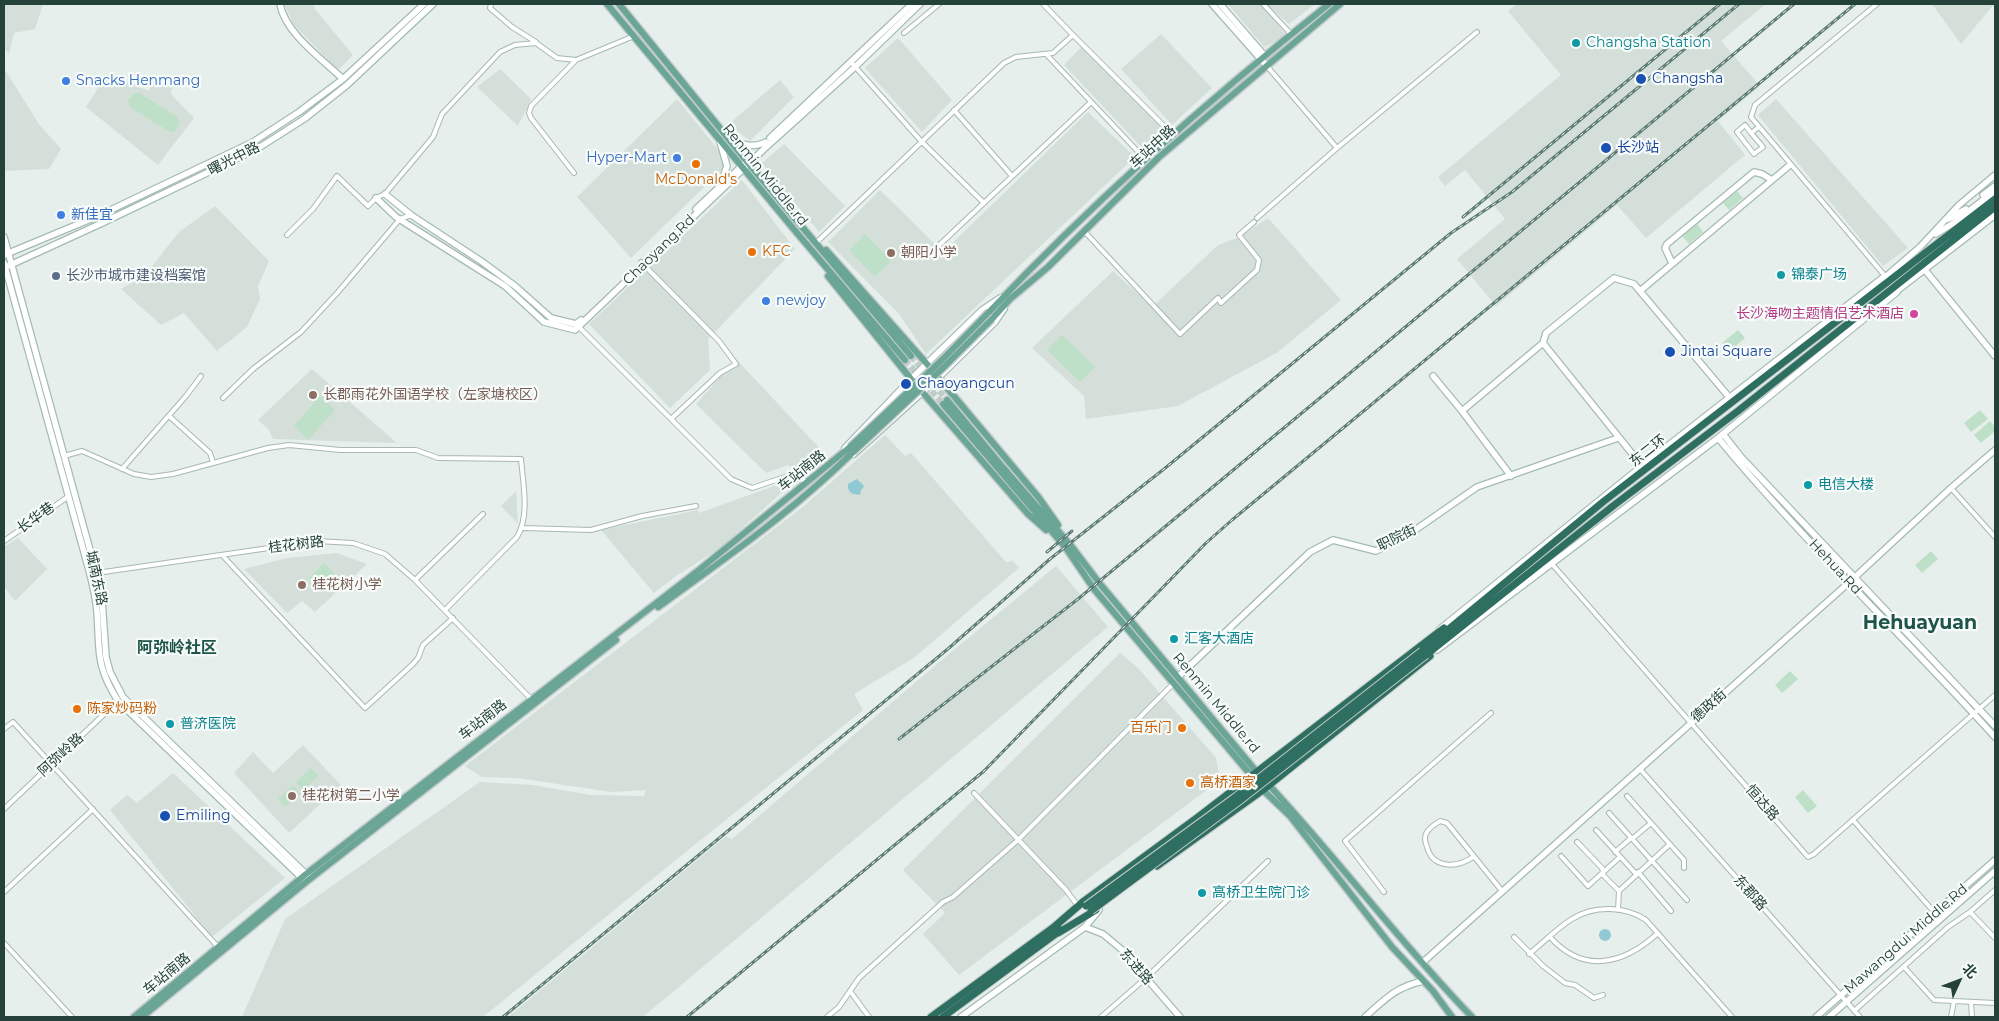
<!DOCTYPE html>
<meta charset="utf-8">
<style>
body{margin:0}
#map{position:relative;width:1999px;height:1021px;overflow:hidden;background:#e6efeb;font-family:Montserrat,"Noto Sans SC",sans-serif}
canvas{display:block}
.frame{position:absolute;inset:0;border:5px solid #24423a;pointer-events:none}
.north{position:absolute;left:1934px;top:956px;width:50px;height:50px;-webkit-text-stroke:4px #f7fbf9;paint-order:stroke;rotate:47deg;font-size:14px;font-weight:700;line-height:20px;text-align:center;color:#24423a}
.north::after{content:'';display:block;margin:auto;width:18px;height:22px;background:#24423a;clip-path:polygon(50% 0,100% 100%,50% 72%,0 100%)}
</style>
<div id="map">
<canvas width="1999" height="1021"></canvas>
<div class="frame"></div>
<div class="north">北</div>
</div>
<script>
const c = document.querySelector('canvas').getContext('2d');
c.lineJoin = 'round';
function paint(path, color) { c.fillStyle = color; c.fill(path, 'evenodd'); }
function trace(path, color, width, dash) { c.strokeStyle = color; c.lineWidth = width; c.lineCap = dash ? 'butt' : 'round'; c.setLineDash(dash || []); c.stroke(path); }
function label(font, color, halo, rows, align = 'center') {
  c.font = font + ' Montserrat,"Noto Sans SC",sans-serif'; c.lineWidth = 4.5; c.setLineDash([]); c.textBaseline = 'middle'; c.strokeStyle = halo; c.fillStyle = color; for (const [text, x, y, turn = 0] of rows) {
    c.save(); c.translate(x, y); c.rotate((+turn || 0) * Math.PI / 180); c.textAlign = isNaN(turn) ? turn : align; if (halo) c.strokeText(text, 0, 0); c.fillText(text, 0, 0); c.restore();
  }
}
paint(new Path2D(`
 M4,4H43L35,29L14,33L9,54L4,48Z
 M285,4H314V8L353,55L338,70L294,25L285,6Z
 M1228,4H1262L1287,36L1264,47Z
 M1266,4H1315L1289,24Z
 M1517,4H1766L1721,41L1760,86L1718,121L1745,155L1646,238L1617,205L1496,306L1457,259L1505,219L1465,170L1445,186L1438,177L1561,75L1508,11Z
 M1932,4H1994L1961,44Z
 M1161,34L1212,88L1172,125L1121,69Z
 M898,38L952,100L922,132L865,68Z
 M1085,43L1170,130L1146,152L1064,65Z
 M500,69L531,99L518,126L477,87Z
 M6,71L38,123L61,149L49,169L4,171V73Z
 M107,74L149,91L155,75L173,82L171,94L194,118L158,165L86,107Z
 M780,80L794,97L750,141L729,124Z
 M677,99L729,163L631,258L577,197Z
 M1776,99L1822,151L1908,248L1883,266L1758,115Z
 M1088,112L1135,157L926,354L899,314L828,242L880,190L943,252Z
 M784,144L845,206L819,232L762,163Z
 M742,180L795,249L708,339L710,370L670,408L589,324Z
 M215,206L269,261L258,286L260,299L247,327L217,351L184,313L161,325L121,289L145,275L179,232Z
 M1268,218L1341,300L1278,352L1178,406L1086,419L1084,396L1032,348L1113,271L1152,307L1218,245L1237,238Z
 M736,359L825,454L805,473L788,465L766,473L696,404Z
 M312,369L397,443L273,439L269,430L258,420Z
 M885,435L905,456L911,453L1006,562L1013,561L1019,568L915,657L854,694L863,710L672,863L483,1017H242L285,919L480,782L532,785L591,795L644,796L646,790L612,792L517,778L482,777L465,766L804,506Z
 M799,477L720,548L676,576L654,593L601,530L698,510L699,513Z
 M516,491L518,524L501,506Z
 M18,538L47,569L15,601L4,587V547Z
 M337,553L367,564L315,612L302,601L287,613L244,569L287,558Z
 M1056,566L1108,627L643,1017H508L726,836L732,839L944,658Z
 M1120,653L1139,669L1216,758L1220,780L959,975L923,934L945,913L903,870Z
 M303,745L341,785L289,833L234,773L253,752L273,773Z
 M173,773L285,878L212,937L110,810L127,795L137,803Z`), '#d4dfda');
paint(new Path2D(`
 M135,93H139L176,116L180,121C179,127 176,132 170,132L130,107L128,100Z
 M1737,191L1743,198L1729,210L1723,203Z
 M1697,224L1703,232L1689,244L1682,236Z
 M865,234L891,261L875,277L849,250Z
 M1738,330L1745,338L1729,352L1722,343Z
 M1062,335L1095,367L1080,382L1047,350Z
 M320,396L335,410L308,440L294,426Z
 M1980,410L1988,419L1971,432L1964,423Z
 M1990,421L1995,427V431L1981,443L1974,435Z
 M1931,551L1938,559L1922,573L1915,565Z
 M324,563L338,577L322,593L309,578Z
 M1790,671L1798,679L1782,693L1775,685Z
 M311,768L318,776L303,790L296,782Z
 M293,785L300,793L285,807L278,799Z
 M1803,790L1817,806L1808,813L1795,797Z`), '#bfe0c8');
paint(new Path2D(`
 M857,479L864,486L860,492L861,494C853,496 847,492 848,484Z
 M1599 935a6 6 0 1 1 12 0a6 6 0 1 1-12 0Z`), '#8ec9d4');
trace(new Path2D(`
 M911,356L947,400
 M905,360L919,376
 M926,384L943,404`), '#bfccc8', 6, [6, 3]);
const street = new Path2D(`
 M491,4L490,8L512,27L536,42
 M1263,4L1291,34
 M1877,4L1755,105L1751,117L1885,276
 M904,33L939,4
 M1073,35L1173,135
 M1046,54L1145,159
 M851,62L921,141L984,203
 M954,110L1012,176
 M1751,133L1763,147L1754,154L1737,132L1745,125L1751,133L1759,127
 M1337,148L1477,32
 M574,173L531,118L529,113L531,106L576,60
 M1257,218L1337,148L1266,65
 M1084,231L1180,334L1218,298L1221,303L1257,270L1259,260L1239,235L1254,222
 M287,235L313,209L337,176L368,206L376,198L385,194L433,137L442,114L500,52L515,45L536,43L557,58L576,60L634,36
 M818,241L1004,63L1016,57L1053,53L1073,35L1043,4
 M935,249L1091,102
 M641,262L719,341L736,364L720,373L671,419
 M578,326L731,479L752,488L791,475L799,477L806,482
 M223,398L253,369L301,332L338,292L400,219L411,215
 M169,416L210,453L213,463
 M64,456L82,451L134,474L151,477L173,474L268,448L289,445L340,450H416L438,458L521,459C523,483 530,516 517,537L445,610
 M122,469L186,396L201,376
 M1951,488L1995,537
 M523,528L591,530L642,516L696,506
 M4,541L69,496
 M222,555L365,708L413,664L418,658L423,645L453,618
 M1552,564L1808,857L1814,854L1995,695
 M90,574L317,541L353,543L385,554L415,580L531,699
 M415,580L483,514
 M4,729L13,722L219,948
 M1640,769L1860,1017
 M974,793L1066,890L1078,906
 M1627,796L1651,823
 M4,809L118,701
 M1609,813L1687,900
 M1853,820L1935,913
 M1596,830L1636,874
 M1632,839L1651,823L1684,860V868
 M1577,842L1602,868L1604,876L1619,891L1618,910
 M1615,852L1631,838
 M1561,856L1588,886L1620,857
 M1473,857C1457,868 1433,869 1427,847C1425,842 1424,836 1427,832C1430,827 1435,824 1440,821L1447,823L1502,891
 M1638,872L1671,911
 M1619,891L1670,844
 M4,892L93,809
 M1384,892L1345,841L1491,713
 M1970,912L1995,938
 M1514,937L1543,966L1565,983L1575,985L1594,998L1603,995
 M1550,937C1584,975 1624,964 1658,933
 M4,943L72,1017
 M1529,954C1543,943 1557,928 1572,919C1594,905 1625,906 1646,920L1732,1017
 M1904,967L1934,1000L1995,1003
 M850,991L869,1017
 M1971,1002L1972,1017
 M1854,1011L1948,927L1970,912L1995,890
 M827,1017L839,1007L859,978L943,902L953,897L1018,840L1173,684
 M1101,1017L1146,978L1268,861
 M1951,1017L1954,1001`);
const secondary = new Path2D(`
 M280,4C285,33 322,59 343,79
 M1212,4L1266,65
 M1220,4L1265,56
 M727,136C742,145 751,149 766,142
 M770,138L912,4
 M720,142L727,166L721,183
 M385,194L411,215L481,261L515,286L551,318L576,324L581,320
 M1983,195L1995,186
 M376,198L396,217L505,286L544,322L575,330L764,149L855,67L920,4
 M696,209L744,164
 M1948,219L1966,209
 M1936,234L1952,224L1995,191
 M4,237L96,572L102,600L106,657L110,672L123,697L309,877
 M4,255L98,216L253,142L299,112L343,79L424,4
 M4,263L90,574C93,586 96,599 97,612C100,652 95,664 118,701L304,880
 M1672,263L1665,248L1667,244L1754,172L1762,174L1772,180
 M8,266L100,224L257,149L304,119L347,85L433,4
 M1925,270L1995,356
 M1883,279L1920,247L1959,205L1995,175
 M1640,291L1790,165
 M1894,293L1995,215
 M1543,343L1642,466
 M1433,376L1462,411L1511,476
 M1462,411L1543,343L1546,333L1614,278L1634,284L1729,397
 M1723,434L1741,457L1995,726
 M1718,438C1805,543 1904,636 1995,737
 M845,448L911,379L982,310L1000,298
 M854,454L938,378L995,322L1004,309
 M1440,629L1642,466L1885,276
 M1437,650L1718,438L1897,292
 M1178,677L1310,552L1333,540L1376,551L1408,535L1477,487L1618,438
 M1085,927L1103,934L1121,949L1180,1017
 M1422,963L1854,578L1951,488L1995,450
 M961,1017L1085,927L1099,910
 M1365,1017C1385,999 1396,987 1423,981
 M1816,1017L1995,860
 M1829,1017L1995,871`);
const primary = new Path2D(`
 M607,4L797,233L905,360
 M619,4L749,164L911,356
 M826,250L927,364L1039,498L1058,525
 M828,276L911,379L1028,514L1046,530
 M989,312C1094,201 1209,99 1329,4
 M992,319L1010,299L1048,267L1159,157L1340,4
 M947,400L1000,464L1072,547L1100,584L1260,776
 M943,404L1066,548L1094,589L1255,780
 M658,607C725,559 794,510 853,452
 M1267,783C1338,859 1400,943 1472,1017
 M1261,788L1290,816L1392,947L1433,991L1452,1017
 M134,1017L306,874L699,570L850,447
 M142,1017L306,882L616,640`);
const highway = new Path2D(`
 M1422,651L1604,501L1995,199
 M1426,655L1613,506L1738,411L1995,207
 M1157,866L1263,790L1430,656
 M1054,927L1084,901L1198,817L1444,628
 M1058,933L1096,910
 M931,1017L1058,924
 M943,1017L1061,930`);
trace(street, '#a8b8b2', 6);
trace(secondary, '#a4bbb3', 8);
trace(primary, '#c2cac8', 9);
trace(highway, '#c2cac8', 9);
trace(street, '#fff', 4);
trace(secondary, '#fff', 5.5);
trace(primary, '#6aa596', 6);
trace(highway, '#2f6f62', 7);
const rail = new Path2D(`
 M1463,217L1720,4
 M1047,552L1072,531
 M899,739L1078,599L1794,4
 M503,1017L949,648L1050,559L1164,469L1451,233L1512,192L1739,4
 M687,1017L984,771L1206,543L1232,520L1855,4`);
trace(rail, '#5f7d75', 3);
trace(rail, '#f7fbf9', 1, [4]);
const primaryBridge = new Path2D(`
 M850,447L943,359L989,312
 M853,452L945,366L992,319`);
const highwayBridge = new Path2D(`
 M1086,906L1234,798L1422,651
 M1091,911L1238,802L1426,655`);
trace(primaryBridge, '#c2cac8', 9, []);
trace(highwayBridge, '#c2cac8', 9, []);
trace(primaryBridge, '#6aa596', 6);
trace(highwayBridge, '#2f6f62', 7);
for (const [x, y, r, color] of [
 [1576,43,5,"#0f9aa8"],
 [1641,79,6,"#1a4fb4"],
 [66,81,5,"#3f7fe0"],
 [1606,148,6,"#1a4fb4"],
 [677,158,5,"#3f7fe0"],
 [696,164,5,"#e8710a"],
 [61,215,5,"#3f7fe0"],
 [752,252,5,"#e8710a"],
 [891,253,5,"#8d6e63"],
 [1781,275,5,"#0f9aa8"],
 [56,276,5,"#5c6f8a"],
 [766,301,5,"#3f7fe0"],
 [1914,314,5,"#d1479c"],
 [1670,352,6,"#1a4fb4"],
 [906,384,6,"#1a4fb4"],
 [313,395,5,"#8d6e63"],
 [1808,485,5,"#0f9aa8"],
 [302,585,5,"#8d6e63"],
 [1174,639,5,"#0f9aa8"],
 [77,709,5,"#e8710a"],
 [170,724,5,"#0f9aa8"],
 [1182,728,5,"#e8710a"],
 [1190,783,5,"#e8710a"],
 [292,796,5,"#8d6e63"],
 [165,816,6,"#1a4fb4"],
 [1202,893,5,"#0f9aa8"]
]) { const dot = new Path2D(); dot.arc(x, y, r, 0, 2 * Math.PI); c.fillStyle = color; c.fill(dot); trace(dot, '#f7fbf9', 2); }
label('14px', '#0d838f', '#f7fbf9', [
 ["Changsha Station",1586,43],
 ["锦泰广场",1791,275],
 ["电信大楼",1818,485],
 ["汇客大酒店",1184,639],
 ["普济医院",180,724],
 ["高桥卫生院门诊",1212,893]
], 'left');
label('14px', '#164399', '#f7fbf9', [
 ["Changsha",1652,79],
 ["长沙站",1617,148],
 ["Jintai Square",1681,352],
 ["Chaoyangcun",917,384],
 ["Emiling",176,816]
], 'left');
label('14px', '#366cbe', '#f7fbf9', [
 ["Snacks Henmang",76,81],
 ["Hyper-Mart",667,158,"right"],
 ["新佳宜",71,215],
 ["newjoy",776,301]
], 'left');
label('14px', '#24423a', '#f7fbf9', [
 ["车站中路",1153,147,-43],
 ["曙光中路",234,159,-27],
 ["Renmin Middle.rd",765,175,51],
 ["Chaoyang.Rd",659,250,-44],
 ["东二环",1648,451,-38],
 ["车站南路",802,471,-39],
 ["长华巷",36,518,-35],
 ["职院街",1397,538,-26],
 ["桂花树路",296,545,-7],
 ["Hehua.Rd",1835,567,47],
 ["城南东路",96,578,78],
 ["Renmin Middle.rd",1216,703,50],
 ["德政街",1709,706,-42],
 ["车站南路",483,720,-38],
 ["阿弥岭路",61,755,-43],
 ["恒达路",1762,803,49],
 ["东郡路",1750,893,48],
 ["Mawangdui Middle.Rd",1906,939,-41],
 ["东进路",1136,967,49],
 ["车站南路",167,974,-40]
]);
label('14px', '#c56008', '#f7fbf9', [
 ["McDonald's",696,180,"center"],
 ["KFC",762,252],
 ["陈家炒码粉",87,709],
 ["百乐门",1172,728,"right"],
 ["高桥酒家",1200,783]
], 'left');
label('14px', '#785e54', '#f7fbf9', [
 ["朝阳小学",901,253],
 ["长郡雨花外国语学校（左家塘校区）",323,395],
 ["桂花树小学",312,585],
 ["桂花树第二小学",302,796]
], 'left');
label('14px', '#4e5e75', '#f7fbf9', [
 ["长沙市城市建设档案馆",66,276]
], 'left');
label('14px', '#b23c85', '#f7fbf9', [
 ["长沙海吻主题情侣艺术酒店",1904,314]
], 'right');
label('bold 16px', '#1f5548', '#f7fbf9', [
 ["阿弥岭社区",177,648]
]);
label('bold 19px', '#1f5548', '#f7fbf9', [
 ["Hehuayuan",1920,623]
]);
</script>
